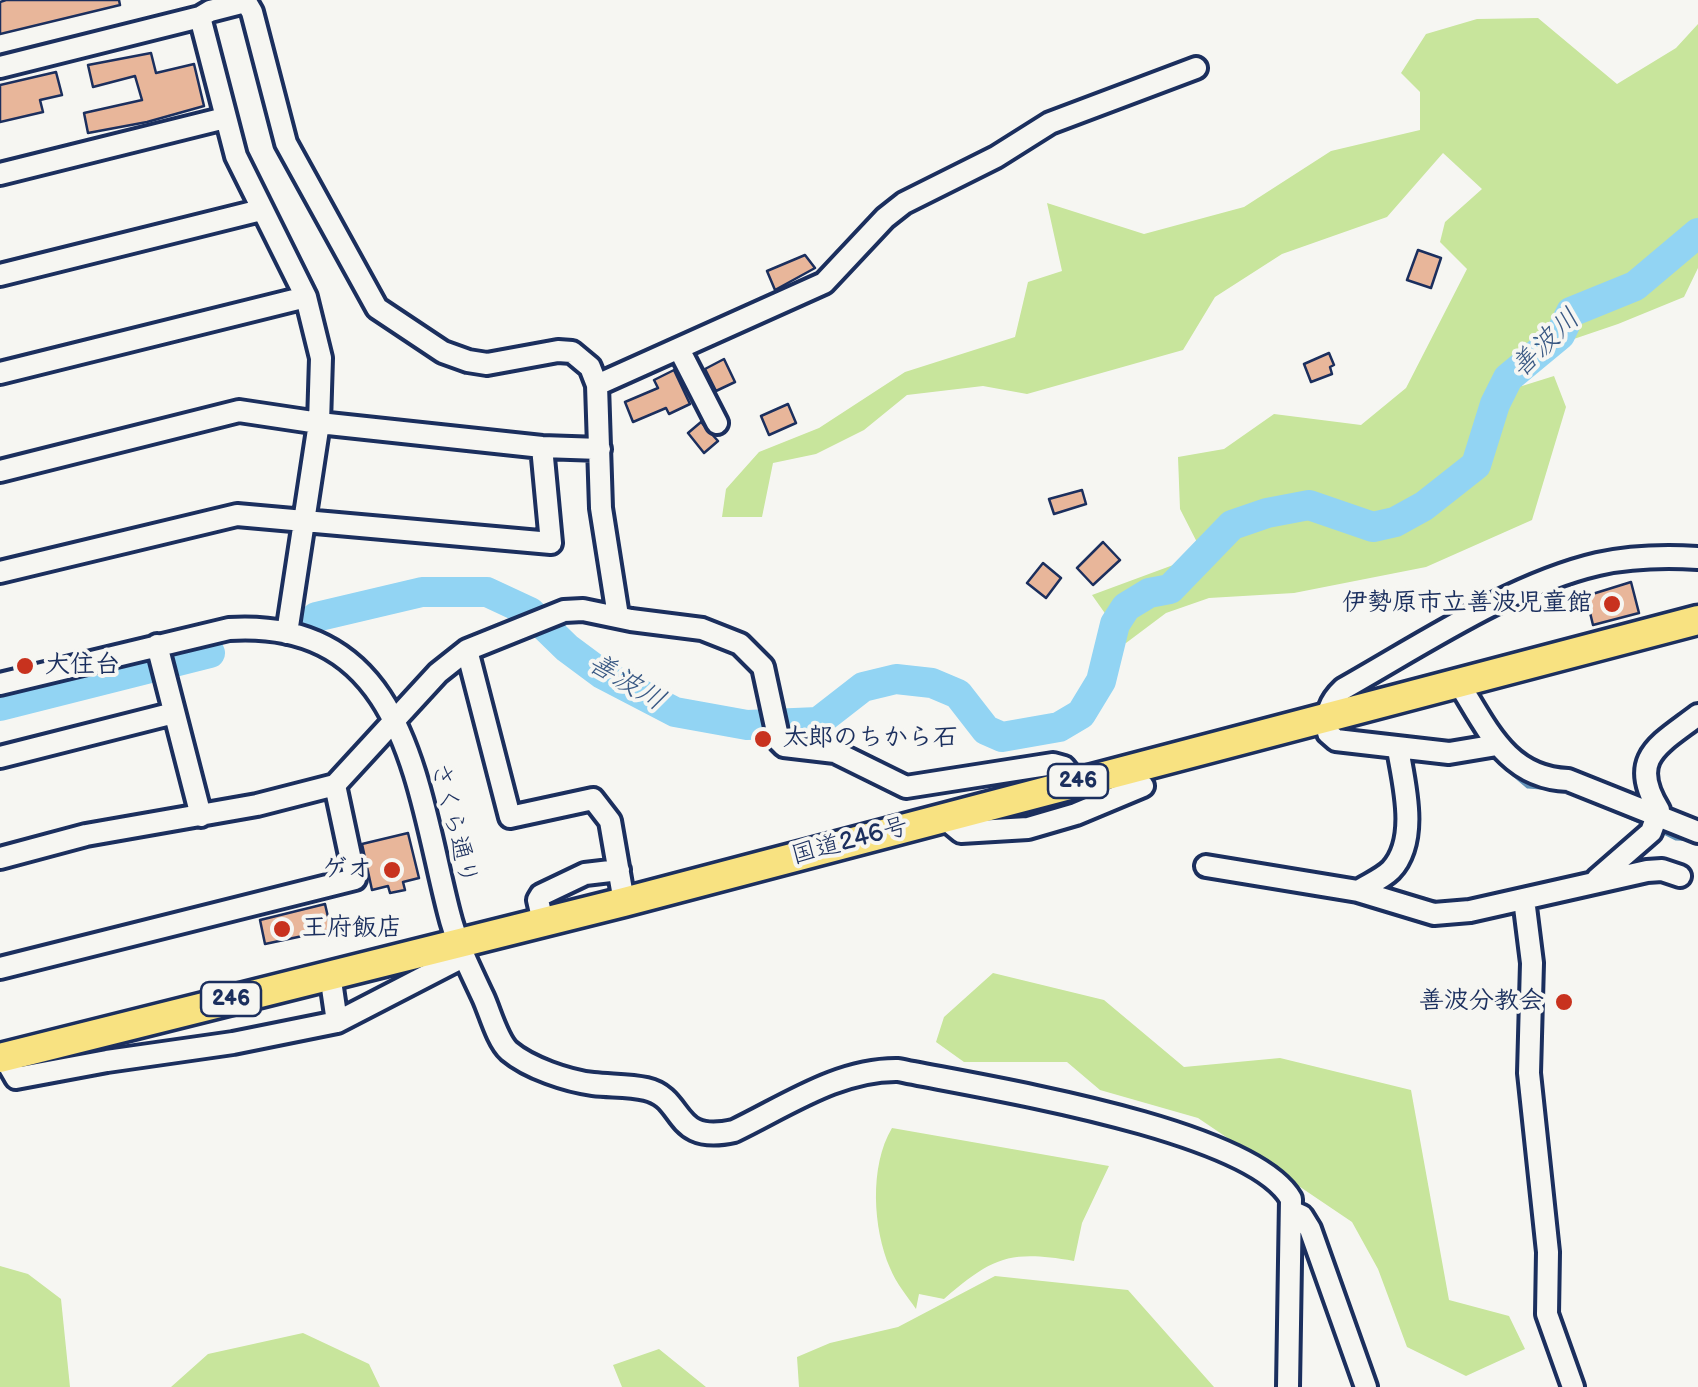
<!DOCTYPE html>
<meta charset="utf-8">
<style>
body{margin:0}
canvas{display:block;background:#f6f6f2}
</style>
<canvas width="1698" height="1387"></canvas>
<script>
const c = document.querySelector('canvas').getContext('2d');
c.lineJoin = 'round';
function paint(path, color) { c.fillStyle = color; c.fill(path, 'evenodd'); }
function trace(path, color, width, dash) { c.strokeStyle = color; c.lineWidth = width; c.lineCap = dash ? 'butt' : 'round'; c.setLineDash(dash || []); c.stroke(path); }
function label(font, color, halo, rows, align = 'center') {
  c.font = font + ' "Balsamiq Sans","Klee One",sans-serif'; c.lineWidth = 8; c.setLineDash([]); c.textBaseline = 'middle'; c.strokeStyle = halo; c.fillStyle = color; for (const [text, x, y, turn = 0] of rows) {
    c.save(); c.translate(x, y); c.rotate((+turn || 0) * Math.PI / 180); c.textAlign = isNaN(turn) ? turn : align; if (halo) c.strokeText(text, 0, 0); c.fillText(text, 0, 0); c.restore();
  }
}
paint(new Path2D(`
 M1538,18L1617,84L1676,48L1698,24V268L1684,297L1618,324L1509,361L1522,386L1554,376L1566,407L1532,520L1426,567L1294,593L1209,598L1166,613L1126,643L1092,595L1203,554L1180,509L1178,457L1224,449L1274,414L1361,425L1406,388L1467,269L1440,242L1445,222L1482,189L1443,153L1387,217L1282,254L1215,297L1183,350L1027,394L983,386L907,395L864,430L816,454L773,463L762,517H722L726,489L759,452L819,428L905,372L1015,337L1028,282L1062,271L1047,203L1144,234L1244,207L1331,151L1420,130V92L1401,73L1426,34L1477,19Z
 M993,973L1104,1000L1184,1067L1280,1058L1411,1090L1449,1300L1509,1316L1525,1349L1466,1376L1407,1347L1378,1269L1352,1222L1198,1118L1100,1090L1067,1062H964L936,1042L944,1017Z
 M892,1128L1109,1166L1082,1223L1074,1261C1009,1250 993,1257 944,1299L919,1294L916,1309C907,1296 896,1283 890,1268C873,1229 869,1166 892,1128Z
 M0,1266L28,1274L61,1299L70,1387H0Z
 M995,1276L1128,1290L1214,1387H799L797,1357L830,1343L898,1327Z
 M303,1333L369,1364L380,1387H171L208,1354Z
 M659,1349L706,1387H622L613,1365Z`), '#c8e59c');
trace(new Path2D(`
 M1489,753L1528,786L1566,789
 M1594,801L1648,825
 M1658,829L1676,838L1695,839`), '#6292b7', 5);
trace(new Path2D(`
 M316,617L422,592H487L530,612L567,648L602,674L675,712L747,725L818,722L863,687L896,679L932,683L958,694L986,730L1002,737L1059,727L1081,714L1101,681L1115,624L1126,607L1149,593L1170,589L1232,525L1267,513L1309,505L1373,527L1395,522L1424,506L1476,465L1495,404L1508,378L1560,335L1571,312L1635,286L1698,233
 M0,706L210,653`), '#92d4f3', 30);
const building = new Path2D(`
 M6,0H119L120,5L0,34V2Z
 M151,53L156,73L194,64L204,106L147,122L88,133L84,113L142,100L135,76L93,87L88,65Z
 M56,72L62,95L40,100L43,112L0,122V85Z
 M1418,250L1441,258L1431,288L1407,280Z
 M805,255L815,268L775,290L767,271Z
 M1329,353L1334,365L1330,367L1332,374L1311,382L1304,364Z
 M724,359L735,382L716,391L705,369Z
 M674,370L690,404L669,414L666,408L633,422L625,402L658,388L654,380Z
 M788,404L796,423L769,435L761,416Z
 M701,422L718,441L704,453L688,433Z
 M1082,490L1086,504L1054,514L1049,499Z
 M1103,542L1120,560L1093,585L1077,568Z
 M1043,563L1061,578L1046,598L1027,583Z
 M1631,582L1639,613L1593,625L1586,596Z
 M408,833L419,878L403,882L405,890L390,893L388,886L372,890L362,844Z
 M325,904L331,930L265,944L260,920Z`);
paint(building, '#e8b69a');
trace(building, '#1b2f5e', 2.5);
const minor = new Path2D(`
 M245,0L252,12L286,143L377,308L443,352L468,361L487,364L558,351L572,352L590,367L597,385L601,508L618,616
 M200,17L236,156L306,297L321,358L319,423L287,633
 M0,67L200,17L210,11L245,2
 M0,174L225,118
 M0,275L261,210
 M679,349L717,423
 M0,373L306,297
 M597,385L824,283L885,218L904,203L996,157L1050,123L1196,68
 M0,471L239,411L319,423L542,447L600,449
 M0,572L237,515L551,543L542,447
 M157,645L201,816
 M467,650L510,817L593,799L610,821L624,902
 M1458,682C1487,728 1507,778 1568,780L1698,832
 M0,684L229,629C406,618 416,785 449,913C456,942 470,969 483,997C490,1012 497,1040 509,1051C529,1068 568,1081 593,1084C611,1086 629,1085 646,1089C686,1098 671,1145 734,1131C786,1106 839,1069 898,1070C981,1087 1250,1128 1291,1199L1288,1387
 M1497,745L1449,753L1336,740L1328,733C1326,713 1329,702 1343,689C1421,645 1512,584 1598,564C1630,557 1665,556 1698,558
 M0,757L174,713
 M944,818L961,832L1028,828L1076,814L1143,786
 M0,858L86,835L257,805L335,785L438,673L467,650L564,611L583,610L631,620L702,629L740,644L763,667L779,741L784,746L835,752L906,787L1053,764L1064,767L1076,782
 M1206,866L1358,891L1434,914L1470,911L1647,871L1662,870L1680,876
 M1597,879L1651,832L1659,810C1627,758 1659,745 1698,715
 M1358,891C1369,884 1382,879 1391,870C1419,840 1404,784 1398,749
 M1524,899L1532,963L1529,1073L1548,1252L1547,1314L1573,1387
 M543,922L538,900L541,895L585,874L619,870
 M0,968L355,879L335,785
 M330,974L337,1022
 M4,1057L16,1078L107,1061L233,1043L337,1022L455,961
 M1293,1212L1302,1216L1310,1229L1366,1387`);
const highway = new Path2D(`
 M0,1058L624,902L1698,620`);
trace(minor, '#1b2f5e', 28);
trace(highway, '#1b2f5e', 35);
trace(minor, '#f6f6f2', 20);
trace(highway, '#f8e281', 28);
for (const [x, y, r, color] of [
 [1612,604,10,"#c8321e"],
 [25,666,10,"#c8321e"],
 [763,739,10,"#c8321e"],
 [392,870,10,"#c8321e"],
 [282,929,10,"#c8321e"],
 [1564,1002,10,"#c8321e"]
]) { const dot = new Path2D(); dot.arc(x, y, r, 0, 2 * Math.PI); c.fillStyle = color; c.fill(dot); trace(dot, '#f6f6f2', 4); }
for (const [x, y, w] of [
 [1078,781,60],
 [231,999,60]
]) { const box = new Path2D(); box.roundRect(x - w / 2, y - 17, w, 34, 8); c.fillStyle = '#f6f6f2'; c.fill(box); trace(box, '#1b2f5e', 2.5); }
label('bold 22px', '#1b2f5e', null, [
 ["246",1078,781],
 ["246",231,999]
]);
label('bold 25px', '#1b2f5e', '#f6f6f2', [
 ["伊勢原市立善波児童館",1592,604],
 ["大住台",45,666,"left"],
 ["太郎のちから石",783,739,"left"],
 ["ゲオ",372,870],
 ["王府飯店",302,929,"left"],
 ["善波分教会",1544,1002]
], 'right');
label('25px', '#1b2f5e', '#f6f6f2', [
 ["さくら通り",453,824,76],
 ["国道246号",850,842,-15]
]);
label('italic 28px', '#395883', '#f6f6f2', [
 ["善波川",1546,344,-44],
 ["善波川",626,683,31]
]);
</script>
